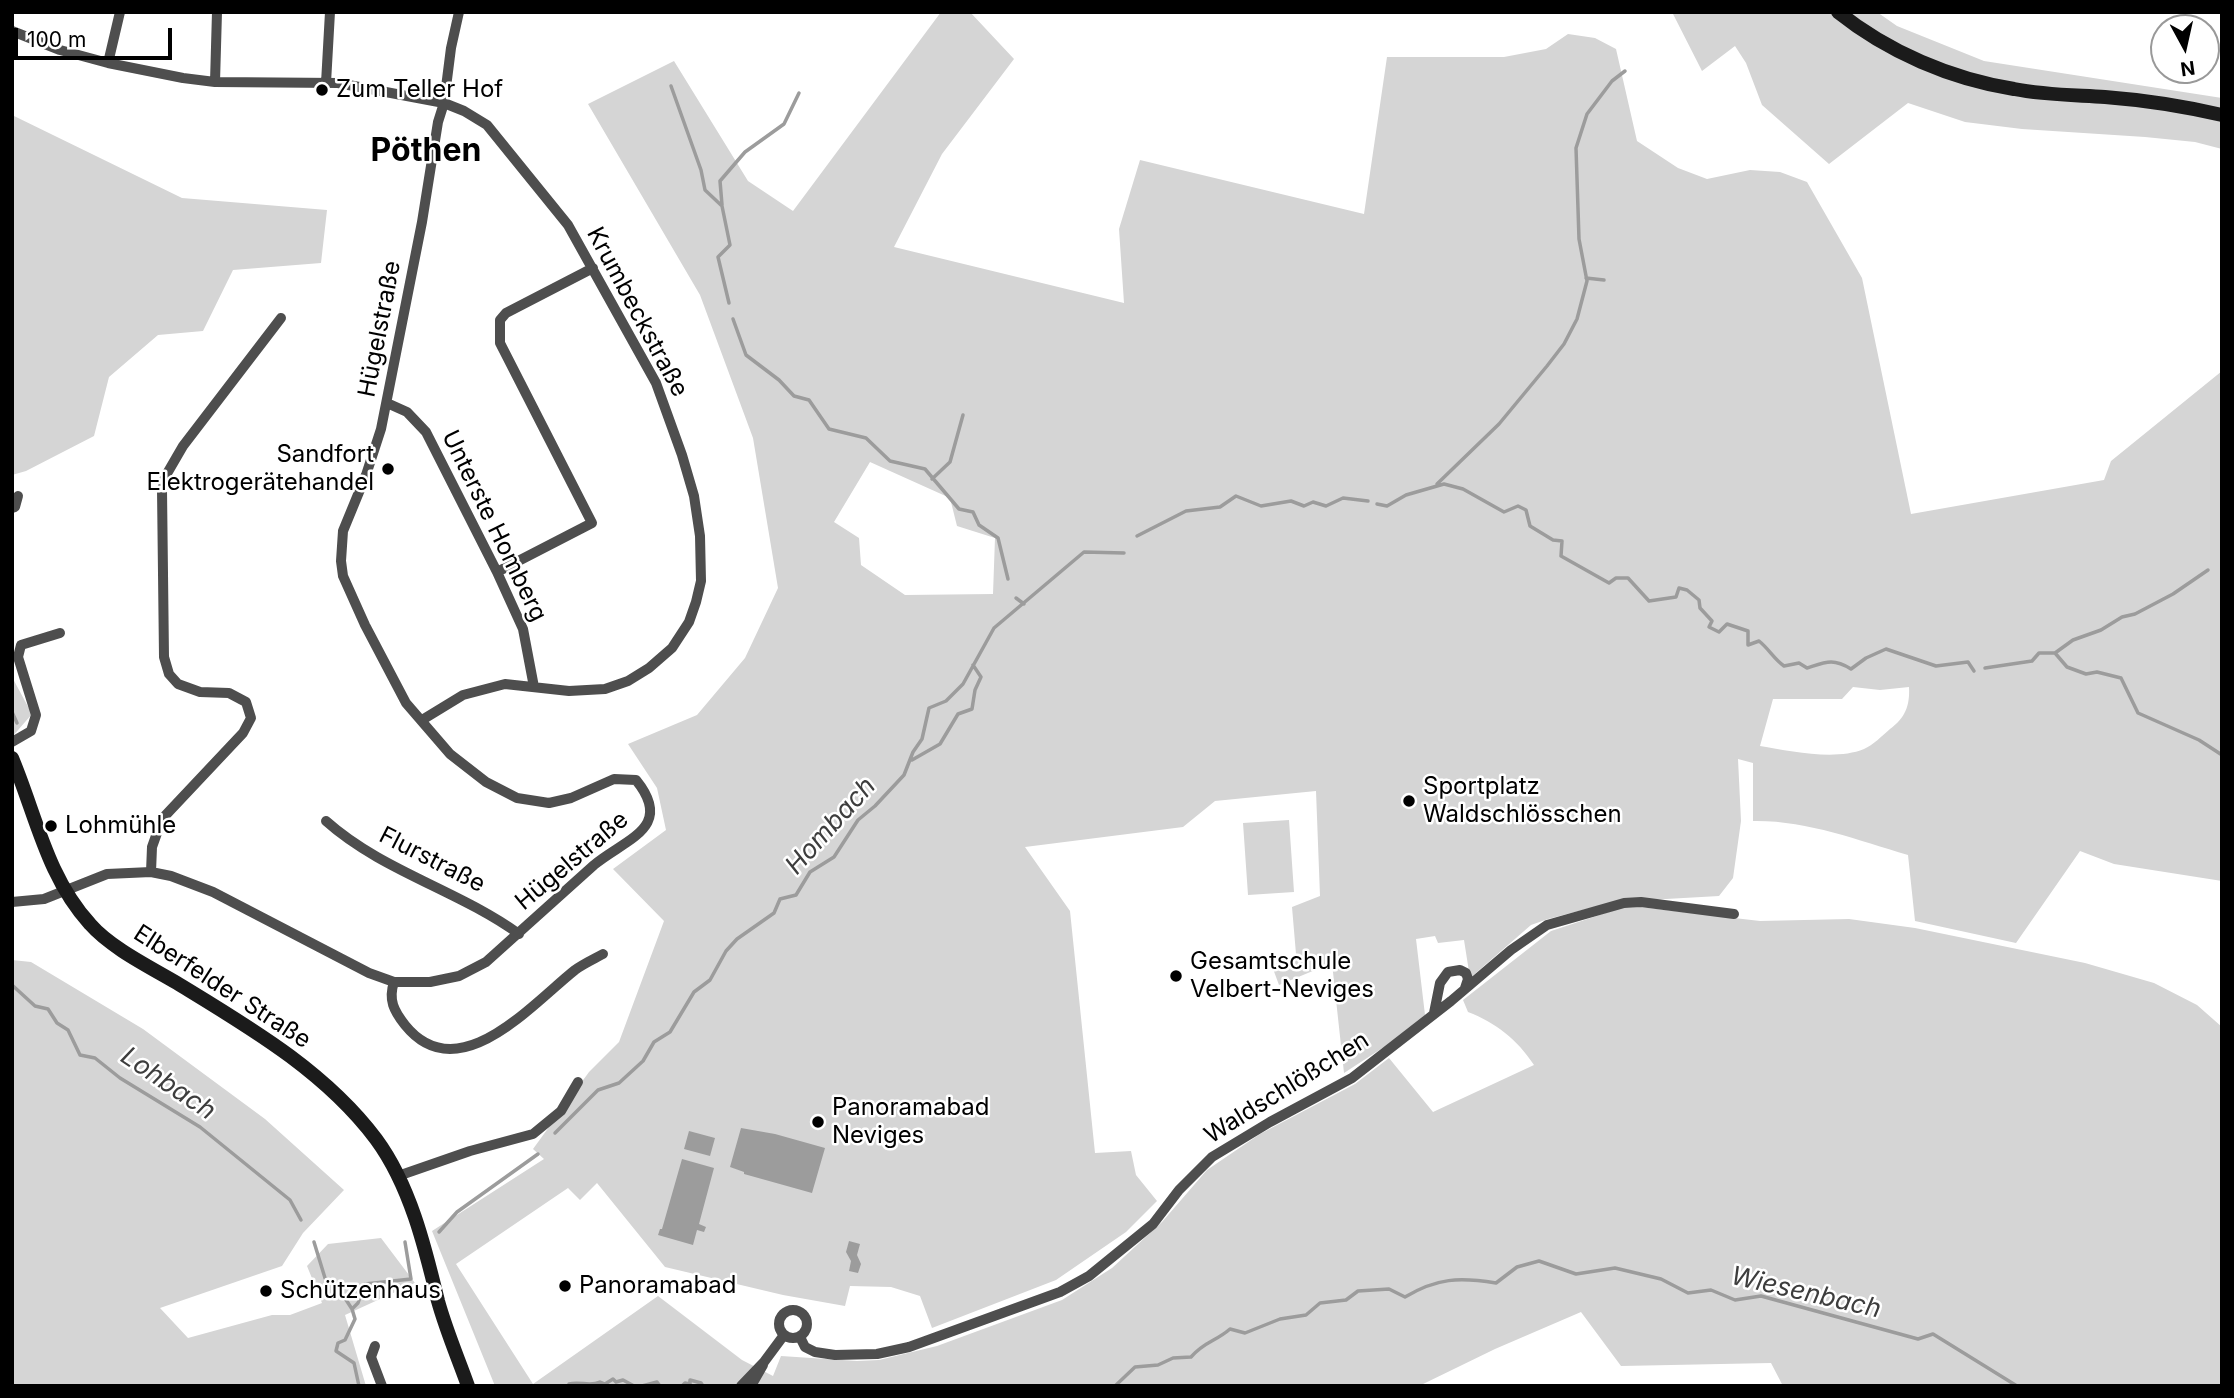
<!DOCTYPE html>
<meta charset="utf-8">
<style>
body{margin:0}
#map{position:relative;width:2234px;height:1398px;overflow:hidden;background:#fff;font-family:Inter,sans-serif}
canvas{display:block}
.frame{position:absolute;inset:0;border:14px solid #000;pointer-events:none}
.north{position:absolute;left:2150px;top:14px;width:70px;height:70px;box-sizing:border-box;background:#fff;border:2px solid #999;border-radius:50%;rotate:172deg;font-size:19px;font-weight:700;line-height:28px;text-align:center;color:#000}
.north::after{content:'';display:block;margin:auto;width:24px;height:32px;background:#000;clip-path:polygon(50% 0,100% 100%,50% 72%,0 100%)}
.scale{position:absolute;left:14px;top:28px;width:158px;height:32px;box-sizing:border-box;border:4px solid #000;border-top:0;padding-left:9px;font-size:21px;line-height:24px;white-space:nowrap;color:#000;-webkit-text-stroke:5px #fff;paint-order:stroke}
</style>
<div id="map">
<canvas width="2234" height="1398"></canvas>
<div class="frame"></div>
<div class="north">N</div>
<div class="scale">100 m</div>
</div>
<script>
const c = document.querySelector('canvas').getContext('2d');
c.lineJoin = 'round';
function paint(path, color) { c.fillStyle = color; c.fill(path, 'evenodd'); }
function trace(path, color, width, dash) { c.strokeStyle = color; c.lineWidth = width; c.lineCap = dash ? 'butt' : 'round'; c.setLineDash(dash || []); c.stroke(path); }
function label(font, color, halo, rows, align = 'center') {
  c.font = font + ' Inter,sans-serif'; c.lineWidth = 5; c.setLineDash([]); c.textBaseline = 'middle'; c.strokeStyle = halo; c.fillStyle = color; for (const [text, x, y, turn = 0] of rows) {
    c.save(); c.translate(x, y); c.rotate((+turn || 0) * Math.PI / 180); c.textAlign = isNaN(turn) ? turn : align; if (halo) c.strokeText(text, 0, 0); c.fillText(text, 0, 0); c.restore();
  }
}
paint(new Path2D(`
 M941,12H970L1014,59L942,154L894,247L1124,303L1119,229L1140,160L1364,214L1387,57H1504L1546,49L1568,34L1595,38L1616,49L1637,141L1678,168L1707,179L1750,170L1780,172L1807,182L1862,278L1911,514L2104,480L2111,461L2222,371V881L2114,864L2080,851L2016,943L1915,921L1908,855C1857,840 1806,820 1753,821V763L1738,759L1741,821L1733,878L1719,896L1613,902L1548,919L1531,925L1470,978L1464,940L1438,943L1435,936L1416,939L1425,1015L1384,1047L1344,1073L1332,963L1279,985L1272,966L1296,954L1292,907L1320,896L1316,791L1215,801L1183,827L1025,847L1070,911L1095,1153L1131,1151L1136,1175L1157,1201L1126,1232L1056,1280L932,1328L920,1296L891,1287L850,1286L845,1306L783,1295L665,1267L597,1183L580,1200L568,1188L456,1264L533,1384L658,1296L742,1360L773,1376L781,1356L857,1361L879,1360L937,1346L1062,1300L1112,1268L1162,1222L1207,1170L1260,1134L1355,1084L1389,1058L1433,1112L1534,1065C1517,1039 1496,1023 1468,1012L1463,1000L1551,931L1621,908L1640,907L1760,921L1849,919L1915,928L2085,963L2154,983L2197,1005L2222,1027V1386H1783L1771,1363L1621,1366L1581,1312L1495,1349L1419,1386H495L432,1231L544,1159L533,1149L589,1072L619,1042L664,921L613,869L666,830L657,788L628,744L697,715L745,658L778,588L753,438L700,295L588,104L674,61L748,181L793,211ZM870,462L950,498L957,526L995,538L993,594L905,595L861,565L859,538L834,522ZM1853,687L1880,690L1909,687C1910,706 1905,718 1890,729C1882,736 1873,745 1864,749C1835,761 1790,751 1760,746L1773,699H1842Z
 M1672,12H1877L1897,26L1984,61L2222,98V149L2195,142L2145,137L2022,129L1965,122L1908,103L1829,164L1762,105L1746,63L1735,46L1702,71Z
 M12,115L182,198L327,210L321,263L233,270L203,331L158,335L109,377L94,436L26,471L12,475Z
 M12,677L32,714L12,737Z
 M1289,820L1294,892L1248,895L1243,823Z
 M12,960L31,962L143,1029L265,1119L344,1190L303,1233L282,1266L160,1308L188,1338L272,1315H290L322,1303L307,1266L328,1244L381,1238L415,1283L345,1315L366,1386H12Z`), '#d5d5d5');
paint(new Path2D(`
 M741,1128L775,1134L825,1148L812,1193L744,1174V1172L730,1167Z
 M689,1131L715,1138L710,1156L684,1149Z
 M682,1159L714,1168L699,1224L706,1227L704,1232L697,1230L693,1245L658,1235L660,1229H662Z
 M849,1241L860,1244L857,1255L861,1264L858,1273L849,1271L851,1261L846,1252Z`), '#9c9c9c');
trace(new Path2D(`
 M671,86L701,170L705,190L722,206L730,245L718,257L729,303
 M722,205L720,181L745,152L784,124L799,93
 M1586,278L1604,280
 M733,319L746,355L779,380L794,396L809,400L829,429L866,438L890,461L925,469L959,509L973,512L979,525L998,538L1008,579
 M932,479L950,462L963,415
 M1437,484L1499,424L1547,366L1564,344L1577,319L1587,281L1579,239L1576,148L1587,114L1612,81L1625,71
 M1377,504L1387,506L1406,495L1444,484L1463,489L1504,512L1518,506L1526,510L1530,526L1553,540L1562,541L1561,556L1609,583L1616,578H1628L1649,601L1676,597L1679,588L1687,590L1699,600L1700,608L1712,621L1709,627L1719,632L1727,624L1748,631V645L1759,641C1769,649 1774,659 1784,666L1799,663L1807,668C1826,662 1833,658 1851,669L1866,658L1886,649L1936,666L1968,662L1974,671
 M1137,536L1186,511L1220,507L1236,496L1261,506L1291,501L1304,506L1313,502L1326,506L1343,498L1368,501
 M1016,598L1024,604
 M2055,653L2073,640L2101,630L2122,617L2135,614L2173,594L2208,570
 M1985,668L2032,661L2039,653H2055L2067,667L2086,674L2097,672L2121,678L2138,713L2199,740L2222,755
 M12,712L17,723
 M912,760L940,744L958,714L972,709L975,690L981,677L973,665
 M12,985L35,1006L48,1009L57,1023L68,1030L80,1055L95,1058L120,1078L200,1127L290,1200L301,1220
 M555,1133L598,1090L619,1083L643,1061L654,1042L670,1032L694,992L710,980L726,951L737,939L774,913L780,899L796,895L810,872L834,857L858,820L875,806L904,775L913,752L922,739L929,708L946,701L963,684L994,628L1084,552L1124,553
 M439,1232L457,1212L538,1154
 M314,1242L325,1278L339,1289L352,1309L355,1319L345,1340L338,1343L336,1351L354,1363L359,1386
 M352,1309L358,1303L365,1284L411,1279L405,1242
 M569,1384C580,1381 590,1387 600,1382L605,1384L613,1379L616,1382L623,1380L634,1386
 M642,1386L657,1382L660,1386
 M672,1386H674
 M682,1386L685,1383L690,1384V1380L701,1383L703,1386
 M1115,1386L1135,1367L1158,1365L1173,1358L1191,1357C1205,1341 1215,1342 1230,1329L1245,1333L1280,1319L1306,1315L1320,1303L1346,1300L1358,1291L1389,1289L1405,1297C1437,1278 1459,1277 1496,1283L1517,1267L1539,1261L1576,1274L1615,1268L1661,1279L1688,1293L1711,1290L1735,1300L1761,1296L1918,1339L1933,1334L2017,1386`), '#9c9c9c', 3.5);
trace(new Path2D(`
 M12,31L60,50L108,63L183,78L215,82L338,83L444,103L464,111L487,125L568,225L656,383L682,455L694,496L700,536L701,581L696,602L689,622L672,648L649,668L628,681L605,689L569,691L505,684L463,695L422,720
 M108,63L120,12
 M215,82L217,12
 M326,83L330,12
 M387,403L407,412L426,432L497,572L523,629L534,687
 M12,508L15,507L18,496
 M497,572L592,523L500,343V320L506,313L593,268
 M12,742L31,731L36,715L18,657L21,645L60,633
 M326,821C382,871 458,890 519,934
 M151,872L152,847L162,819L243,733L251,718L246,702L229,693L200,692L178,684L169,674L164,657L162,490L165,477L183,446L281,318
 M12,902L44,899L107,874L151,872L171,876L213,892L369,973L394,982H430L459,976L486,962L594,865C625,839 675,828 636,780L614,779L571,798L549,803L517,798L486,782L450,754L406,703L365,625L343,576L341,561L343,531L366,475L381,429L422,222L438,122L444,103L451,48L459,12
 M394,982C388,1000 394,1011 405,1025C458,1091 532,1004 575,970C583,964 594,959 603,954
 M1434,1013L1440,983L1448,972L1460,970L1466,973L1468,979L1465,988
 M398,1176L470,1151L533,1134L561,1111L578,1082
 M779 1324a14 14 0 1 1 28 0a14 14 0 1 1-28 0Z
 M800,1337L805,1347L815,1352L835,1355L877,1354L909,1347L1060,1292L1089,1276L1153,1224L1179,1190L1212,1157L1270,1122L1352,1078L1451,1001L1511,950L1547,925L1624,903L1641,902L1734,914
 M375,1346L371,1357L382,1386
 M741,1386L764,1362L784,1335
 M751,1386L763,1365`), '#4e4e4e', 10);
trace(new Path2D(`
 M1838,12C1888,52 1951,79 2014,89C2044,95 2074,95 2105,97C2144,100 2183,106 2222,115
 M12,758C36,815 47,877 90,924C111,948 150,967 177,983C249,1027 325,1071 376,1139C410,1185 425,1247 438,1301C446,1330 458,1358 468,1386`), '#1b1b1b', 14);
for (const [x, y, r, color] of [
 [322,90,7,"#000"],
 [388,469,7,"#000"],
 [1409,801,7,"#000"],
 [51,826,7,"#000"],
 [1176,976,7,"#000"],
 [818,1122,7,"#000"],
 [565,1286,7,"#000"],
 [266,1291,7,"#000"]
]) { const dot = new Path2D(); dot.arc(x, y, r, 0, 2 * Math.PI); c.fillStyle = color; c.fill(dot); trace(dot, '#fff', 2.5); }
label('24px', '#000', '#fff', [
 ["Zum Teller Hof",336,90],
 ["Sandfort",374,455,"right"],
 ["Elektrogerätehandel",374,483,"right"],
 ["Sportplatz",1423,787],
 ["Waldschlösschen",1423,815],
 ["Lohmühle",65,826],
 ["Gesamtschule",1190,962],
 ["Velbert-Neviges",1190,990],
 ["Panoramabad",832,1108],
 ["Neviges",832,1136],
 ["Panoramabad",579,1286],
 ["Schützenhaus",280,1291]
], 'left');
label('24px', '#000', '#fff', [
 ["Krumbeckstraße",637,312,62],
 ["Hügelstraße",380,329,-79],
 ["Unterste Homberg",494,526,64],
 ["Flurstraße",432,860,27],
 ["Hügelstraße",572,861,-40],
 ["Elberfelder Straße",222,987,33],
 ["Waldschlößchen",1287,1088,-32]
]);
label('italic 26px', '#3d3d3d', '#fff', [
 ["Hombach",831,826,-48],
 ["Lohbach",168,1084,34],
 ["Wiesenbach",1806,1293,13]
]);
label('bold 32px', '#000', '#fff', [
 ["Pöthen",426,151]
]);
</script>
